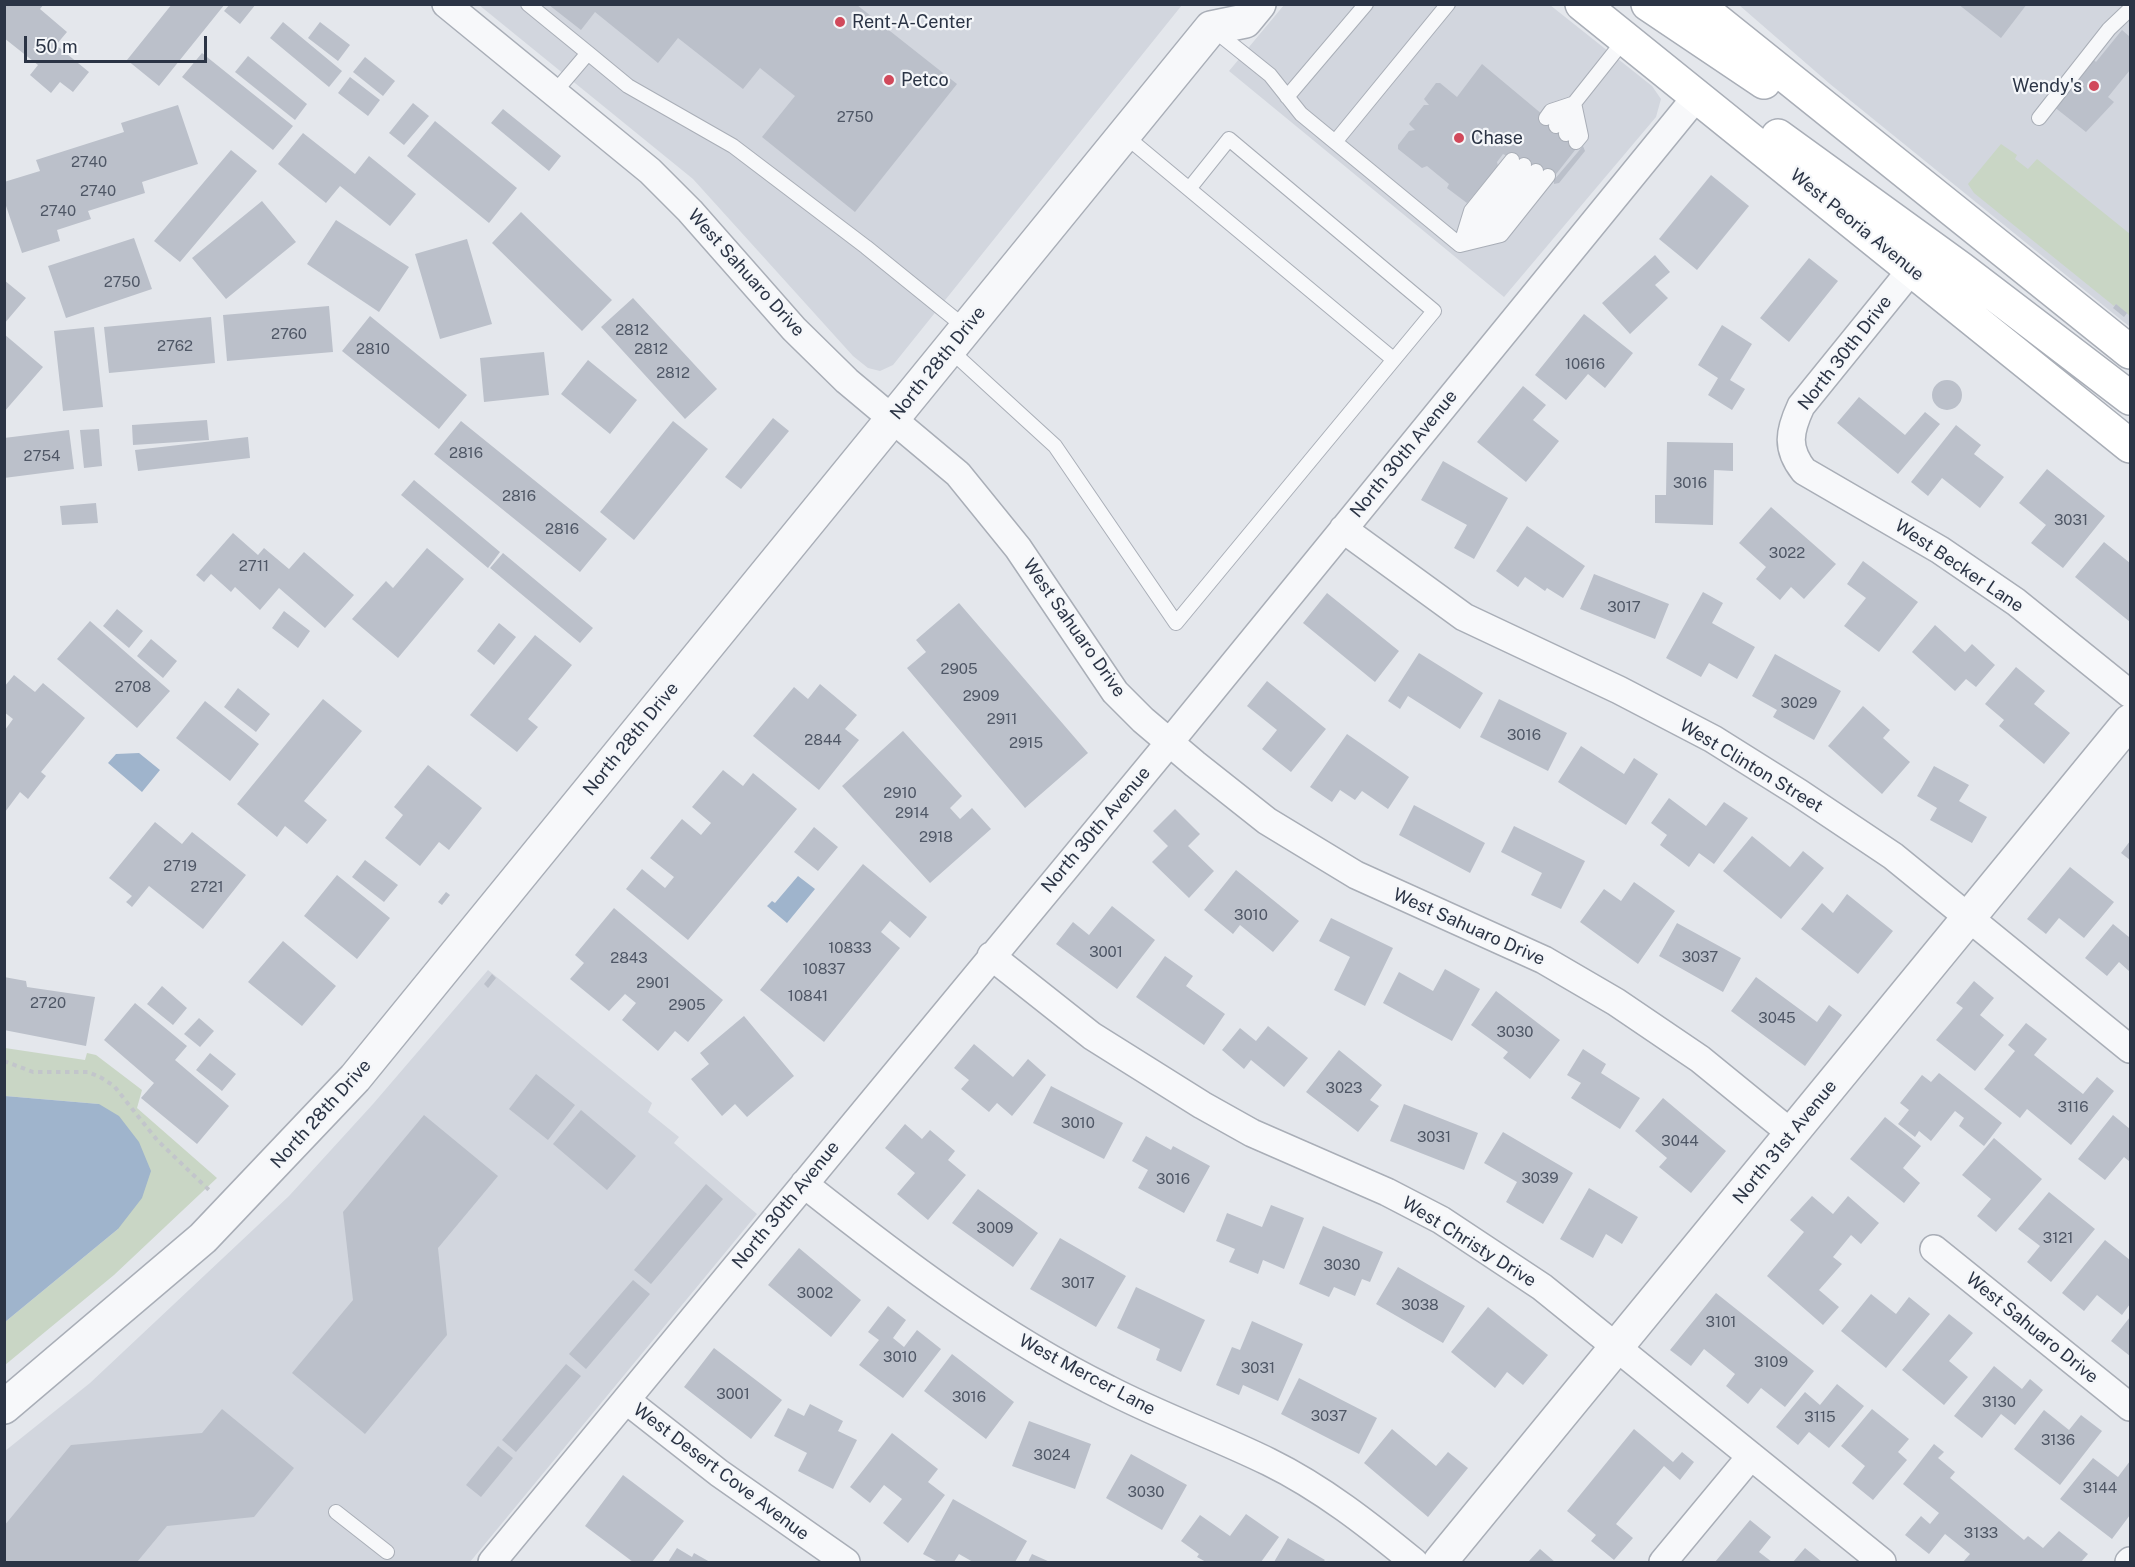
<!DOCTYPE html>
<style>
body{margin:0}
#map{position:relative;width:2135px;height:1567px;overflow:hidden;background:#e4e7ec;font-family:"Public Sans",sans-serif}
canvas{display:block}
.frame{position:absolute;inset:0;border:6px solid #2b3445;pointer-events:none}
.scale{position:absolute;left:24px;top:36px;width:183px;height:27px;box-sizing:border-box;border:3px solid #2b3445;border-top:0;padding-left:8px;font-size:18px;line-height:21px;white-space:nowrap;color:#2b3445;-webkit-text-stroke:4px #f4f6f9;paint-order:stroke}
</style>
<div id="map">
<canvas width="2135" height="1567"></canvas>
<div class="frame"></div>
<div class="scale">50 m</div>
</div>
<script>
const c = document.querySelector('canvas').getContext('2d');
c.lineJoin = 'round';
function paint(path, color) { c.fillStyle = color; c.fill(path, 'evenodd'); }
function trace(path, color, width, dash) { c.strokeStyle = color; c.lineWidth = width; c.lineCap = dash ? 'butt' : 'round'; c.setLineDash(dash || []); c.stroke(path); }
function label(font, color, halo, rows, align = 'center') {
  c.font = font + ' "Public Sans",sans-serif'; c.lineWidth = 4.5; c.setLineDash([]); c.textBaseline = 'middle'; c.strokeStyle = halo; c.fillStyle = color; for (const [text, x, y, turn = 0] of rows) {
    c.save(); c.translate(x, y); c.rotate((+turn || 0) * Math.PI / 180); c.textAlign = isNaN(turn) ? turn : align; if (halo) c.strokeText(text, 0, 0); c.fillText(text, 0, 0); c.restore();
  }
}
paint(new Path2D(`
 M479,5H1182L893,365L880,371L868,368L853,356L693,179Z
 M1284,5H1550L1652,86L1661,99L1656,117L1504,297L1229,71Z
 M1739,5H2130V327L1830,84Z
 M488,970L652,1103L648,1112L679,1137L674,1143L757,1214L470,1562H5V1451L90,1383L289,1196L373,1104Z`), '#d2d6de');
paint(new Path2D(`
 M2001,144L2017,155L2015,159L2028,169L2037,159L2130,234V316L2116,304L2114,306L1974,193L1968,184Z
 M5,1048L85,1060L87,1053L96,1055L142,1090L137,1108L217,1178L114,1275L5,1365V1322L118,1229L99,1104L5,1096Z`), '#c9d6c5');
paint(new Path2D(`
 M139,753L160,770L142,792L108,763L116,754Z
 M798,876L815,889L787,923L767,906L772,901L775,903Z
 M5,1096L99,1104L119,1116L139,1142L151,1171L142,1198L118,1229L5,1322Z`), '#9fb4cc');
paint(new Path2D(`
 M4,4H44L40,9L67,32L56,45L89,72L73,92L60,82L51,93L30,75L38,65L4,38Z
 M172,4H225L159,86L127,60Z
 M230,4H256L240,24L224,11Z
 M1958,4H2027L2001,38Z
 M549,5H857L957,84L855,212L762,137L795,96L760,68L743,89L678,38L658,63L595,12L581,30Z
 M283,22L342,71L329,87L270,38Z
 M320,22L350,45L338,61L308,38Z
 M2122,30L2130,37V70L2108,97L2114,102L2086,132L2053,106L2081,73L2083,74L2094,60L2096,62Z
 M202,53L293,126L273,150L182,77Z
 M248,56L307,104L295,120L235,72Z
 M365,57L395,81L383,96L353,72Z
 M1482,64L1579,145L1553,178L1503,154L1497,162L1498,166L1467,203L1447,188L1449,184L1427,166L1422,168L1398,149V145L1409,131L1415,130L1409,124L1424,105H1429L1424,99L1436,83H1440L1457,97Z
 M350,77L380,100L368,116L338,93Z
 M413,103L429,116L404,145L389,133Z
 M178,105L198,164L142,182L145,193L88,211L91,219L57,230L60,241L22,253L4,200V182L40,171L36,160L124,132L121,123Z
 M503,109L561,156L549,171L491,123Z
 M435,121L517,188L489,223L407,156Z
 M303,133L355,174L369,156L416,194L390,226L340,186L326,203L278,164Z
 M1583,146L1585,151L1559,183L1554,184V180Z
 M231,150L257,171L180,262L154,241Z
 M1711,175L1749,206L1697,270L1659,239Z
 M262,201L296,242L226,299L192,258Z
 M521,212L612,300L582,331L492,243Z
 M336,220L409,267L379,312L307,264Z
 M134,238L152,289L66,318L48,266Z
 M467,239L492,324L440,339L415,254Z
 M1655,255L1670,272L1655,285L1668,298L1630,334L1602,303Z
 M1809,258L1838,281L1789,342L1760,318Z
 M4,280L26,298L4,324Z
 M633,298L717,389L685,419L601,327Z
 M2116,304L2127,313L2124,317L2113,308Z
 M329,306L333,352L227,361L223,315Z
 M1584,314L1633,353L1605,388L1588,374L1566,400L1535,375Z
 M370,316L467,395L439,429L342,351Z
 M211,317L215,363L109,373L104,327Z
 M1722,325L1752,344L1730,380L1745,389L1732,410L1708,395L1718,378L1698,365Z
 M94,327L103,407L63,411L54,331Z
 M4,334L43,367L4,412Z
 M544,352L549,395L484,402L480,358Z
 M588,360L637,400L610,434L561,394Z
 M1932 395a15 15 0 1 1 30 0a15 15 0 1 1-30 0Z
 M1523,386L1546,405L1533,420L1559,441L1526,482L1477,442Z
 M1859,397L1905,435L1925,412L1940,424L1898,474L1837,423Z
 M773,418L789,431L741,489L725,477Z
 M207,420L209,440L133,445L132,425Z
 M461,421L607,539L580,572L434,454Z
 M673,421L708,449L634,540L600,512Z
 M1956,425L1981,445L1974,454L2004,477L1980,508L1942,478L1928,496L1911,482Z
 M99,429L102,466L84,468L80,430Z
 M69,430L74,469L4,478V438Z
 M248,437L250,458L138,471L135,450Z
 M1667,442L1733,443V471L1714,470L1713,525L1655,523V495H1666Z
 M1443,461L1508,498L1474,559L1454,548L1467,525L1421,500Z
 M2047,469L2105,516L2063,568L2031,543L2046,525L2019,503Z
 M414,480L500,552L488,568L401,495Z
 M96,503L98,523L62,525L60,506Z
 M1771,507L1836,564L1804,599L1791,587L1780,600L1756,579L1766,567L1739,543Z
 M1527,526L1585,566L1563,598L1547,588L1545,591L1525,577L1518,587L1496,571Z
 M233,533L258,555L264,548L289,569L304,552L354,595L325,628L279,588L260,610L235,587L231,592L211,574L204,582L196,575Z
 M2104,542L2130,563V622L2075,577Z
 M427,548L464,579L398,658L352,619L386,581L393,588Z
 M503,553L593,628L580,643L490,568Z
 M1863,561L1918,602L1879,652L1844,626L1866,598L1847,584Z
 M1594,574L1669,604L1655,639L1580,609Z
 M1703,592L1723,603L1712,623L1755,647L1737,679L1709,663L1701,677L1666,658Z
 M1327,593L1399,651L1375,682L1303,623Z
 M959,603L1088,753L1025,808L907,668L926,652L916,640Z
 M117,609L143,631L129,648L103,626Z
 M284,611L310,631L298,648L272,628Z
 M90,621L170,691L137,728L57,659Z
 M499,623L516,637L494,665L477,651Z
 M1935,625L1965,652L1972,644L1995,665L1976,687L1966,679L1955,691L1912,652Z
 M535,635L572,665L528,719L538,727L517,752L470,715Z
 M151,639L177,661L163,678L137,656Z
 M1419,653L1483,693L1460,729L1408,696L1400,709L1388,701Z
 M1775,654L1841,691L1814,740L1773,717L1777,710L1752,696Z
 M2016,667L2045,691L2034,704L2070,733L2044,764L1999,726L2004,720L1985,704Z
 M14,675L35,692L43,683L85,718L41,772L46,776L28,799L20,792L5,812V730L13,719L4,712V687Z
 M1267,681L1326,729L1291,772L1262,749L1277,730L1247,706Z
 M820,684L857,715L845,729L859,740L819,790L753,736L794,687L808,699Z
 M238,688L270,714L256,732L224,707Z
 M323,699L362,731L304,801L327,820L307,844L285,826L277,837L237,804Z
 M1499,699L1567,733L1548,771L1480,737Z
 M205,701L259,744L230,781L176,738Z
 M1863,706L1890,730L1883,738L1910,762L1882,794L1828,746Z
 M903,731L962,796L950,808L960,819L972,808L991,829L930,883L842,786Z
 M1347,734L1409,777L1388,809L1362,791L1355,800L1340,790L1332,802L1310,787Z
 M1581,746L1624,774L1634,758L1658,774L1626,825L1558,782Z
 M428,765L482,808L449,850L439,842L420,866L385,838L403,815L394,807Z
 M1934,766L1969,785L1959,801L1987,817L1972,843L1930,820L1937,808L1917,796Z
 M723,770L743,786L753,773L797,809L688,940L626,889L642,869L665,888L674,877L650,858L682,819L701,835L711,823L692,807Z
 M1669,798L1706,826L1724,802L1748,818L1714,864L1699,853L1689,867L1660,845L1667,835L1651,823Z
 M1414,805L1485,843L1470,873L1399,835Z
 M1175,809L1200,834L1188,846L1214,871L1189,898L1152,862L1168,846L1153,831Z
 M155,822L182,844L192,832L246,875L203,929L149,886L132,907L126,902L132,896L109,878Z
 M1514,826L1585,861L1561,909L1531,895L1542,873L1501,852Z
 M814,827L838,847L818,871L794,852Z
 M1752,836L1790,867L1803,851L1824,868L1781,919L1723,871Z
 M2130,841V860L2121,853Z
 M365,860L398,885L384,902L352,877Z
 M863,864L927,917L910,938L890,921L881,932L900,948L824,1042L760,990Z
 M2070,867L2114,902L2084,938L2059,918L2046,934L2027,919Z
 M1236,870L1299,921L1273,952L1240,925L1233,934L1204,910Z
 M337,875L390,918L357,959L304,916Z
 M1634,882L1675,911L1638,964L1580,922L1604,889L1621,901Z
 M446,892L450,895L442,905L438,902Z
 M1847,894L1893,931L1858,974L1801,929L1822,903L1833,913Z
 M1112,906L1155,940L1117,989L1056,944L1073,922L1089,935Z
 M614,908L723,1000L688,1042L675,1031L658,1051L622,1020L636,1003L625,994L609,1011L570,979L584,963L575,955Z
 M1331,918L1393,948L1365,1006L1334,990L1350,957L1319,941Z
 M1677,923L1741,958L1723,992L1659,956Z
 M2113,924L2129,937L2130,935V972L2119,962L2107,976L2085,958Z
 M283,941L336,986L302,1026L248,982Z
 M1165,956L1193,976L1186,986L1225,1014L1204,1045L1136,997Z
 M1445,969L1480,989L1452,1041L1383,1003L1399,972L1433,991Z
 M492,974L496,978L488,988L484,984Z
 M4,977L26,981L27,987L95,997L86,1046L4,1030Z
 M1756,977L1817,1022L1829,1005L1842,1015L1805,1066L1731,1011Z
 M1974,981L1994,998L1980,1015L2004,1035L1975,1071L1936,1040L1963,1008L1956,1003Z
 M162,986L187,1008L173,1025L147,1004Z
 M1496,991L1560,1040L1530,1079L1503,1058L1508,1052L1471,1025Z
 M135,1003L187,1046L175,1060L229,1106L197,1144L141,1098L154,1083L104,1040Z
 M744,1016L794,1076L747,1117L735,1104L722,1116L691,1079L709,1064L700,1053Z
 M199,1018L214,1031L200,1047L184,1034Z
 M2026,1023L2047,1039L2034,1055L2083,1094L2097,1077L2114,1091L2071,1145L2027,1109L2020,1118L1984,1089L2015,1051L2008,1045Z
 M1268,1026L1308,1058L1284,1087L1251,1060L1244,1069L1222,1050L1240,1028L1256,1041Z
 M974,1044L1013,1077L1028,1059L1046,1075L1012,1116L997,1103L989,1112L961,1089L969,1080L954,1068Z
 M1583,1049L1606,1064L1601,1073L1640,1098L1620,1129L1571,1098L1581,1083L1567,1075Z
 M1339,1050L1382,1085L1370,1100L1379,1106L1358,1132L1306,1092Z
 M210,1053L236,1074L222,1091L196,1070Z
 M1939,1073L2002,1123L1984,1146L1959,1126L1964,1118L1955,1111L1931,1141L1919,1131L1915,1137L1898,1124L1909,1110L1900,1103L1922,1075L1931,1082Z
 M536,1074L575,1105L548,1140L509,1109Z
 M1051,1086L1123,1123L1104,1159L1033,1123Z
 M1663,1098L1726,1151L1691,1193L1659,1167L1667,1158L1635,1131Z
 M1404,1104L1478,1133L1464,1170L1390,1141Z
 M581,1110L636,1156L607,1190L553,1144Z
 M424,1115L498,1176L438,1248L447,1335L365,1434L292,1373L353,1300L343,1212Z
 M2113,1115L2130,1129V1162L2124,1157L2105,1180L2078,1159Z
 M1885,1117L1921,1146L1903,1168L1920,1183L1904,1203L1850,1159Z
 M905,1124L922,1139L930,1130L955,1151L948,1160L966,1175L928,1220L897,1194L915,1173L885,1148Z
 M1503,1132L1573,1173L1543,1224L1506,1202L1517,1182L1484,1163Z
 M1146,1136L1171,1150L1173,1146L1210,1166L1184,1213L1138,1188L1148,1170L1132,1161Z
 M1994,1138L2042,1179L1996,1232L1977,1216L1991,1199L1962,1175Z
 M706,1184L723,1199L651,1284L634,1270Z
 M1589,1188L1638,1217L1622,1244L1606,1234L1593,1258L1560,1239Z
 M978,1189L1038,1233L1013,1267L952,1223Z
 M2049,1192L2095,1229L2051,1282L2027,1262L2040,1246L2018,1229Z
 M1812,1196L1833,1214L1848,1196L1879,1223L1861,1244L1851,1235L1833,1257L1842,1264L1819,1290L1839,1307L1823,1325L1767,1276L1804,1232L1790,1220Z
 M1271,1205L1304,1218L1284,1269L1263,1260L1258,1274L1229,1262L1235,1249L1216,1241L1227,1213L1262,1227Z
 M1323,1226L1383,1252L1370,1282L1362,1279L1355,1296L1334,1287L1329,1297L1299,1284Z
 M1060,1238L1126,1276L1096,1327L1030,1289Z
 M2105,1240L2130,1260V1304L2122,1315L2097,1295L2084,1311L2062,1293Z
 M799,1248L861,1300L831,1337L768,1285Z
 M1398,1267L1465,1306L1443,1343L1376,1304Z
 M633,1280L650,1294L586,1369L569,1354Z
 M1136,1287L1205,1320L1181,1372L1156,1360L1160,1349L1117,1328Z
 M1716,1293L1814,1371L1785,1407L1761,1388L1748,1404L1726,1386L1735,1374L1704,1349L1691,1366L1670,1350Z
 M1871,1294L1896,1314L1909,1297L1930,1314L1886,1368L1841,1331Z
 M888,1306L906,1320L893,1338L904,1347L917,1330L941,1349L903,1398L859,1365L879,1340L868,1332Z
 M1488,1307L1548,1355L1523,1385L1507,1372L1495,1388L1451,1352Z
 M1949,1314L1973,1333L1949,1361L1968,1377L1944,1405L1902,1370Z
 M2130,1317V1356L2111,1341Z
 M1252,1321L1303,1344L1278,1401L1243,1385L1239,1395L1216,1385L1232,1347L1240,1350Z
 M714,1348L782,1400L751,1439L684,1387Z
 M952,1354L1014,1402L986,1439L924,1391Z
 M566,1364L581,1376L516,1452L502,1440Z
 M1994,1366L2022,1389L2030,1379L2043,1390L2015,1425L2001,1414L1982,1438L1954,1416Z
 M1299,1378L1377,1418L1359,1454L1281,1414Z
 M1837,1384L1864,1406L1829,1448L1809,1432L1798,1445L1776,1427L1805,1392L1820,1405Z
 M810,1404L843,1421L838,1431L857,1440L833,1489L798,1471L807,1453L774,1436L788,1408L804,1416Z
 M222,1409L294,1468L254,1517L167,1526L137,1562H4V1526L71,1445L202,1433Z
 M1872,1409L1909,1439L1898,1452L1907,1460L1873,1500L1852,1483L1865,1466L1841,1446Z
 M2044,1410L2069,1430L2081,1415L2102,1431L2060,1485L2014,1449Z
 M1029,1421L1091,1444L1075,1489L1012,1466Z
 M1392,1429L1436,1466L1448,1452L1468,1468L1428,1517L1364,1463Z
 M1634,1429L1673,1462L1682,1452L1694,1462L1680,1480L1664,1466L1616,1524L1633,1538L1614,1560L1591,1541L1596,1535L1567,1511Z
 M892,1433L938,1469L928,1482L945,1495L908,1543L883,1523L902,1499L884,1485L870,1503L850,1487Z
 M1934,1444L1944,1452L1938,1458L1955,1472L1950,1478L2024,1540L2028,1536L2043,1548L2059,1531L2088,1554L2081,1562H1963L1970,1554L1945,1534L1929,1554L1905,1535L1921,1516L1930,1524L1939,1513L1903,1484Z
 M498,1446L513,1458L481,1497L466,1485Z
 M1131,1454L1187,1485L1162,1530L1106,1498Z
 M2093,1458L2118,1477L2130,1461V1515L2112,1539L2060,1499Z
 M623,1475L684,1521L652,1562H633L585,1526Z
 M953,1499L1027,1541L1015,1562H973L959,1554L954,1562H938L923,1554Z
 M1246,1514L1279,1537L1261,1562H1206L1197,1557L1199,1554L1181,1541L1200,1515L1230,1536Z
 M1750,1520L1771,1537L1759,1552L1772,1562H1715Z
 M1288,1538L1325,1560L1323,1562H1274Z
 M677,1548L692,1557L694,1553L710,1562H668Z
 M1805,1548L1822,1562H1793Z
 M1540,1549L1555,1562H1528Z
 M1032,1554L1050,1562H1028Z`), '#bbc0ca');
const service = new Path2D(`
 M528,4L588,53
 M1214,30L1270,75L1301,114L1460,245
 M554,93L588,53L628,86L733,146L866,247L966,328
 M1287,97L1366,4
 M1574,103L1581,136L1576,142
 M1546,118L1551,111L1572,104
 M2039,118L2109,29L2130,9
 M1556,126L1625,39
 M1566,134L1571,128L1573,111
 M1335,142L1448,4
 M1189,189L1393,359
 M1463,237L1471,211L1512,160
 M1465,238L1524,165
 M1472,238L1491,227L1536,171
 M1460,245L1501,235L1548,176
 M949,349L1055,446L1176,623L1434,311L1229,139L1189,189L1123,134
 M336,1512L387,1552`);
const minor = new Path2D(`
 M446,4L650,171L690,211L794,329L847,381L958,474L1018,548L1115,692L1143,720L1195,764L1267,821L1356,875L1544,960L1616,1002L1700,1059L1792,1134
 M1912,269L1801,406C1789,432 1786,448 1804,471L1940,550L2016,602L2130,694
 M1343,529L1464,617L1619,690L1713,739L1799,793L1893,856L2130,1049
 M991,956L1092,1036L1202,1105L1252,1133L1387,1192L1441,1220L1542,1287L1882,1562
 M804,1184C900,1260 998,1335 1108,1389C1160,1416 1216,1436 1269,1462C1322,1488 1369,1525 1414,1562
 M1934,1249L2130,1407
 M626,1400L719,1473L846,1562
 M492,1562L1169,743L1697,96
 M1663,1562L1751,1456
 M2129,1562L2130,1561`);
const tertiary = new Path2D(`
 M4,1407L203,1238L355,1078L1211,28L1245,21L1259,4
 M1440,1562L2130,721`);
const secondary = new Path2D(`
 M1582,4L2130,446
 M1648,4L1764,82
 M1696,4L2130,352
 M1778,136L1960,268L2130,398`);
trace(service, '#a9aeb7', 16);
trace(minor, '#a9aeb7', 30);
trace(tertiary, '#a9aeb7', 36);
trace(secondary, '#a9aeb7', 36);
trace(new Path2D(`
 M4,1061L33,1072H88L100,1077L114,1086L157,1140L210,1191`), '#c2c5cb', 4, [4.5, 4.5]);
trace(service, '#f7f8fa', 14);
trace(minor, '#f7f8fa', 27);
trace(tertiary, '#f7f8fa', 33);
trace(secondary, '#fff', 33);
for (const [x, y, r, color] of [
 [840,22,6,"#d1495b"],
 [889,80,6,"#d1495b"],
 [2094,86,6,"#d1495b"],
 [1459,138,6,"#d1495b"]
]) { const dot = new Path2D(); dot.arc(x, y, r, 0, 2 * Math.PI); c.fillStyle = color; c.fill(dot); trace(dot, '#f4f6f9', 2); }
label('15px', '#4f5766', null, [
 ["2750",855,117],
 ["2740",89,162],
 ["2740",98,191],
 ["2740",58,211],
 ["2750",122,282],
 ["2812",632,330],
 ["2760",289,334],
 ["2762",175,346],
 ["2810",373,349],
 ["2812",651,349],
 ["10616",1585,364],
 ["2812",673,373],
 ["2816",466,453],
 ["2754",42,456],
 ["3016",1690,483],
 ["2816",519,496],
 ["3031",2071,520],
 ["2816",562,529],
 ["3022",1787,553],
 ["2711",254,566],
 ["3017",1624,607],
 ["2905",959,669],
 ["2708",133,687],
 ["2909",981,696],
 ["3029",1799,703],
 ["2911",1002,719],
 ["3016",1524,735],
 ["2844",823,740],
 ["2915",1026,743],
 ["2910",900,793],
 ["2914",912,813],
 ["2918",936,837],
 ["2719",180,866],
 ["2721",207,887],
 ["3010",1251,915],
 ["10833",850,948],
 ["3001",1106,952],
 ["3037",1700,957],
 ["2843",629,958],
 ["10837",824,969],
 ["2901",653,983],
 ["10841",808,996],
 ["2720",48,1003],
 ["2905",687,1005],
 ["3045",1777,1018],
 ["3030",1515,1032],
 ["3023",1344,1088],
 ["3116",2073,1107],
 ["3010",1078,1123],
 ["3031",1434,1137],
 ["3044",1680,1141],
 ["3039",1540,1178],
 ["3016",1173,1179],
 ["3009",995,1228],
 ["3121",2058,1238],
 ["3030",1342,1265],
 ["3017",1078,1283],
 ["3002",815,1293],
 ["3038",1420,1305],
 ["3101",1721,1322],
 ["3010",900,1357],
 ["3109",1771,1362],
 ["3031",1258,1368],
 ["3001",733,1394],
 ["3016",969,1397],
 ["3130",1999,1402],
 ["3037",1329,1416],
 ["3115",1820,1417],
 ["3136",2058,1440],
 ["3024",1052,1455],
 ["3144",2100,1488],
 ["3030",1146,1492],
 ["3133",1981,1533]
]);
label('18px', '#2b3445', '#f4f6f9', [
 ["Rent-A-Center",852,22],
 ["Petco",901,80],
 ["Wendy's",2082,86,"right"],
 ["Chase",1471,138]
], 'left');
label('18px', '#2b3445', '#f4f6f9', [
 ["West Peoria Avenue",1857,225,39],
 ["West Sahuaro Drive",746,273,48],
 ["North 30th Drive",1845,353,-52],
 ["North 28th Drive",938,363,-51],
 ["North 30th Avenue",1404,454,-51],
 ["West Becker Lane",1959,566,34],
 ["West Sahuaro Drive",1074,628,55],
 ["North 28th Drive",631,739,-51],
 ["West Clinton Street",1751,766,31],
 ["North 30th Avenue",1096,830,-50],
 ["West Sahuaro Drive",1469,927,24],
 ["North 28th Drive",321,1114,-48],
 ["North 31st Avenue",1785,1142,-51],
 ["North 30th Avenue",786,1205,-51],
 ["West Christy Drive",1469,1242,32],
 ["West Sahuaro Drive",2032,1328,39],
 ["West Mercer Lane",1087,1375,28],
 ["West Desert Cove Avenue",721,1472,37]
]);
</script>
